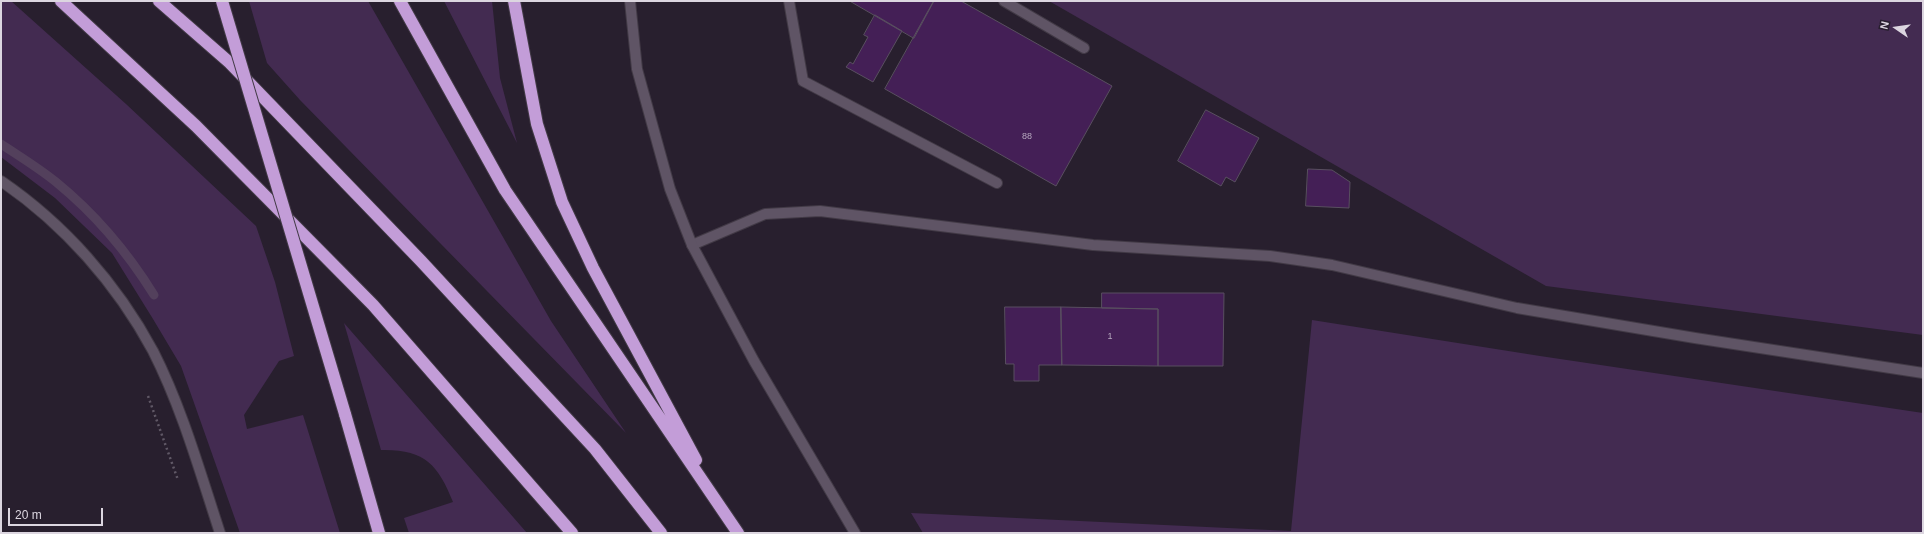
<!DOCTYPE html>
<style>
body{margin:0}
#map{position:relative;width:1924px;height:534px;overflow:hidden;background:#281f2e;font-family:Arial,sans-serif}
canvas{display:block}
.frame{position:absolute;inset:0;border:2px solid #dcd6e0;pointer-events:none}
.north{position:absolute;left:1876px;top:8px;width:40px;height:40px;-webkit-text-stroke:3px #281f2e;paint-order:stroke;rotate:283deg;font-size:11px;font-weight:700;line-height:16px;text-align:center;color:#dcd6e0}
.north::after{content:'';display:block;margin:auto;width:14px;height:18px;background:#dcd6e0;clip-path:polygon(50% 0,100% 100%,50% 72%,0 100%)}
.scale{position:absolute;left:8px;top:508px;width:95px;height:18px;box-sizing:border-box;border:2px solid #dcd6e0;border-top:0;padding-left:5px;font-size:12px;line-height:14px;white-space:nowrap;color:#dcd6e0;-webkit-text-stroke:3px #281f2e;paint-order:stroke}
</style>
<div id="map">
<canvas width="1924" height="534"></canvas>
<div class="frame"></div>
<div class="north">N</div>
<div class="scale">20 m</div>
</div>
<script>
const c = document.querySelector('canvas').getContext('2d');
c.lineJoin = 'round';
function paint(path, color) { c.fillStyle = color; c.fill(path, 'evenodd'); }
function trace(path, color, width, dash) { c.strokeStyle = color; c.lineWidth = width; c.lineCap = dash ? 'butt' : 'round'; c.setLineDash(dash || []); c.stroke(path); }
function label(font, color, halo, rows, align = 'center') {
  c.font = font + ' Arial,sans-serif'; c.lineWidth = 3.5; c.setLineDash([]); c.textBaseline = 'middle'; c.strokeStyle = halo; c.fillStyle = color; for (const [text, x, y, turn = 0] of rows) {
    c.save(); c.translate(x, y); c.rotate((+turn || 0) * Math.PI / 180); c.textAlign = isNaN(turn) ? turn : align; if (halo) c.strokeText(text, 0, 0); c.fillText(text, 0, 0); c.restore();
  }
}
paint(new Path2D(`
 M1,1H11L126,104L256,226L275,282L294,356L279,361L244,415L247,429L303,415L340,533H240L181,366L153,319L112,253L55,198L1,157Z
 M249,1H368L551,321L626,433L300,100L267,63Z
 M444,1H492L500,78L517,143Z
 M1049,1H1923V335L1546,286Z
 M1312,320L1540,356L1923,413V533H923L911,513L1291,531Z
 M344,323L527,533H409L404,518L453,502C438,464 424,449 381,450Z`), '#432b51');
trace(new Path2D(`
 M1,144C19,156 39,168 56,182C94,213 128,253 154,295`), '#53405c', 9);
const building = new Path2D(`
 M850,1H934L914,38Z
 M934,1H961L1112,86L1056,186L885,89Z
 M875,15L902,31L873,82L846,67L850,62L853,64L868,37L864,35Z
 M1206,110L1259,138L1235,182L1226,177L1221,186L1178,161Z
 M1308,169L1332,170L1350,182L1349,208L1306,206Z
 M1102,293H1224L1223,366H1158V309L1102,308Z
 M1005,307H1061L1062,365H1039V381H1014V364H1006Z
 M1061,307L1158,309V366L1062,365Z`);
paint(building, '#441f56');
trace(building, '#594f60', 1);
const lane = new Path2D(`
 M789,1L803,81L997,183
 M1004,1L1084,48`);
const street = new Path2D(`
 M692,245L765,214L820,211L1093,245L1270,256L1332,265L1517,308L1695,338L1923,373`);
const secondary = new Path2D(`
 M630,1L637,69L670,189L692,245L754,361L855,533
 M1,181C64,224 117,284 153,351C182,408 200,472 220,533`);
const highway = new Path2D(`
 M61,1L196,126L373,305L572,533
 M159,1L230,63L421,261L595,449L661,533
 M400,1L505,190L738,533
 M514,1L537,124L562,202L593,268L696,460
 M345,414L379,533`);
trace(lane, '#423a46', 12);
trace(street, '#423a46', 12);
trace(secondary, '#423a46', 12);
trace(highway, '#423a46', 14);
trace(new Path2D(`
 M148,396L178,480`), '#605866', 2.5, [2, 3]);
trace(lane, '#5f5465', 10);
trace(street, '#5f5465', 10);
trace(secondary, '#5f5465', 10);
trace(highway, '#c39dd8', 12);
const highwayBridge = new Path2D(`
 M222,1L345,414`);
trace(highwayBridge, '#423a46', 14, []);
trace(highwayBridge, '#c39dd8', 12);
label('9px', '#b6a8be', null, [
 ["88",1027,137],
 ["1",1110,337]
]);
</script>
